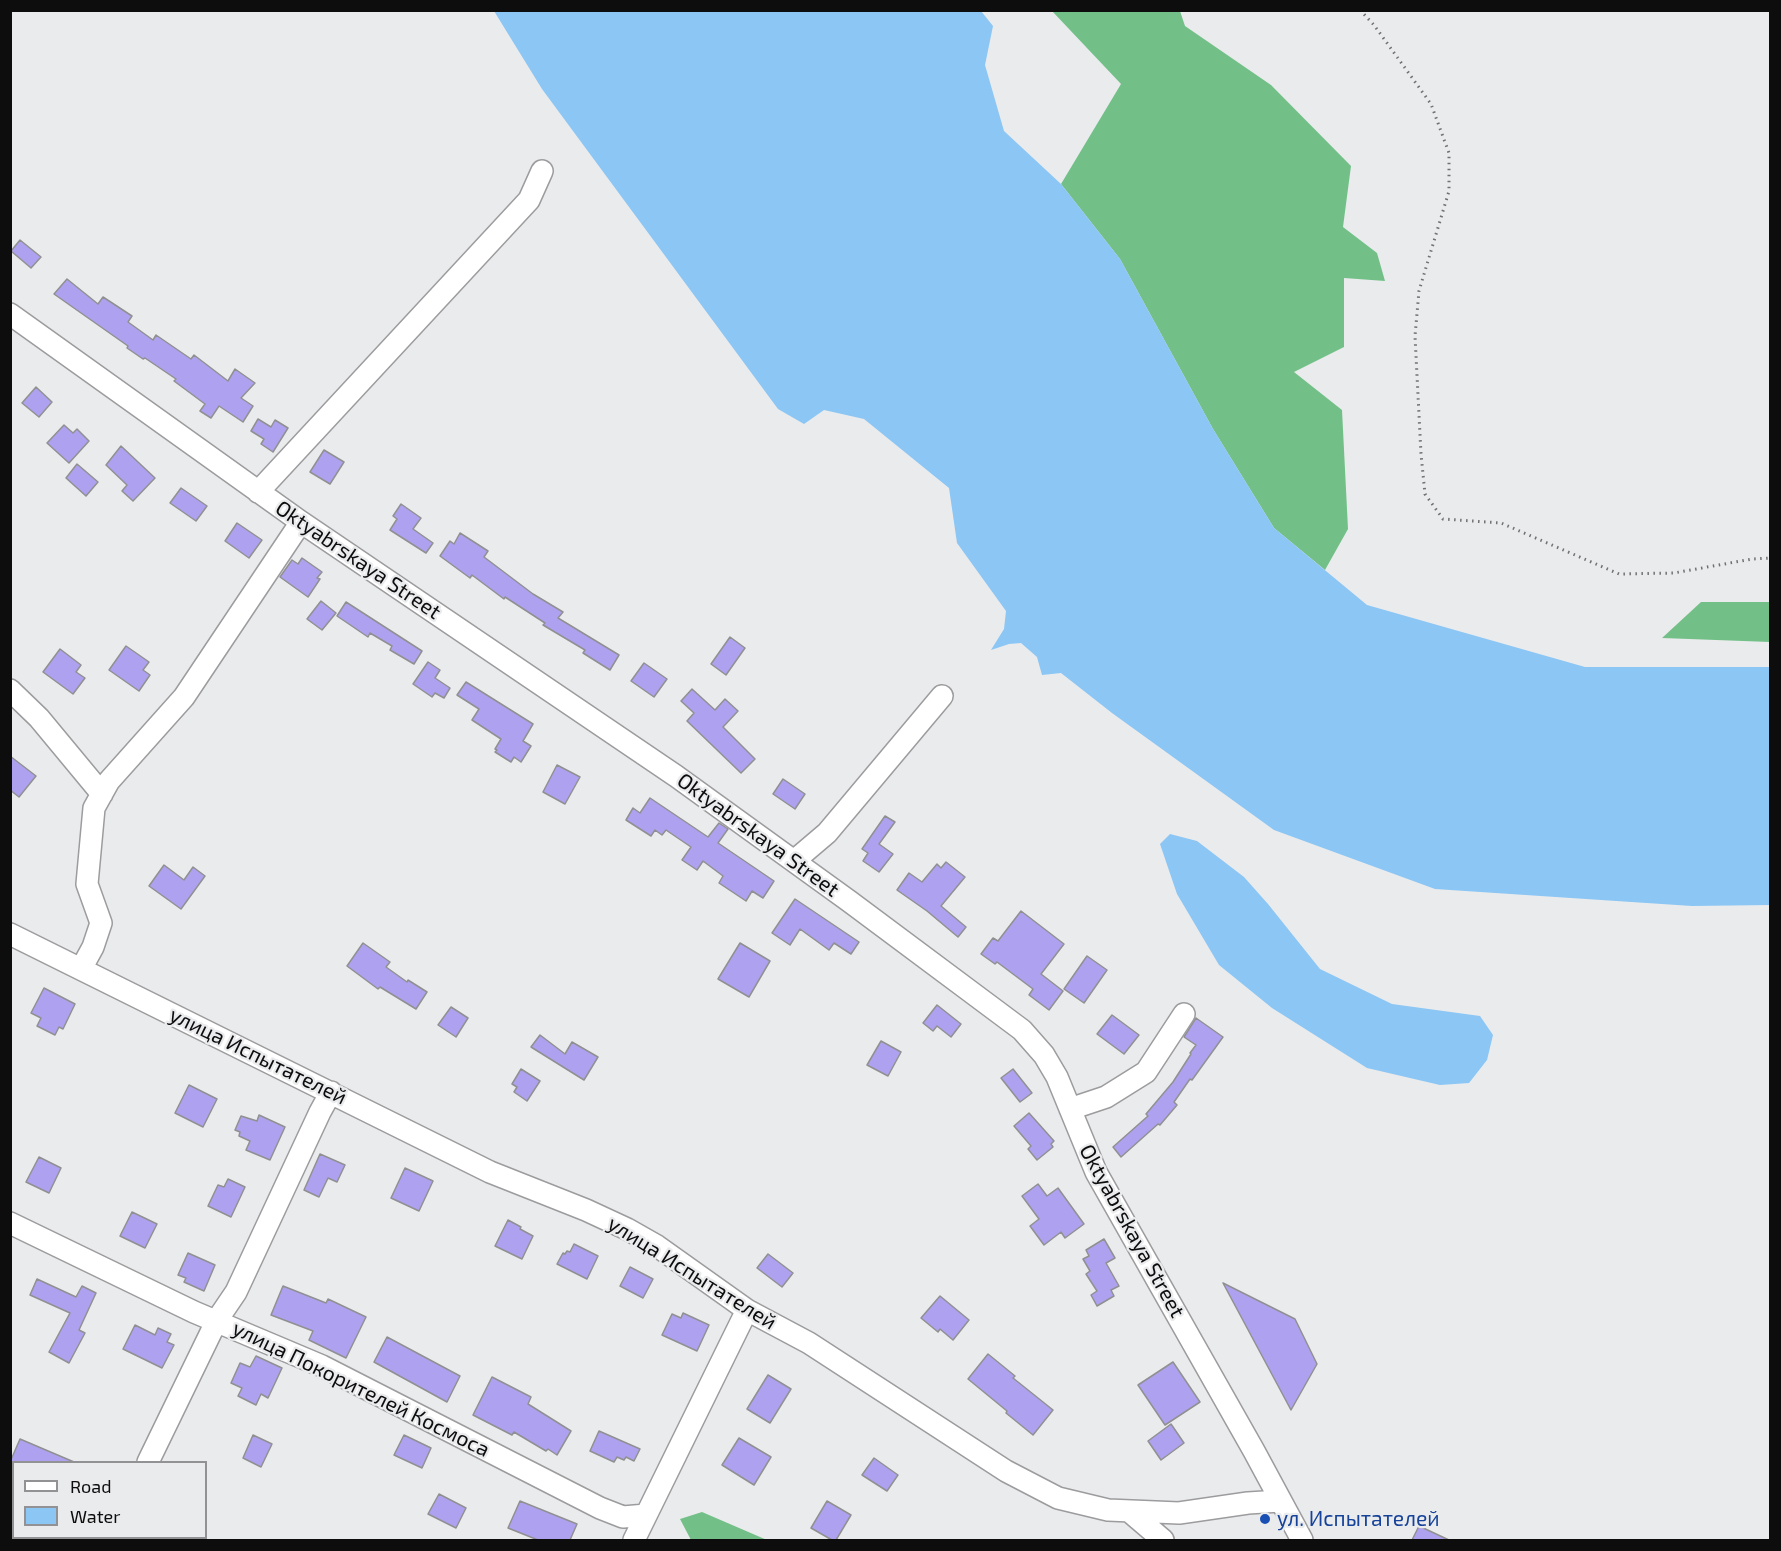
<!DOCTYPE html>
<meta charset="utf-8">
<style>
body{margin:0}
#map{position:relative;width:1781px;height:1551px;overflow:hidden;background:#eaebed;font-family:"Exo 2",sans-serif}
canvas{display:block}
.frame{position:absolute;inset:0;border:12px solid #0d0d0e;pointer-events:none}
.legend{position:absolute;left:12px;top:1461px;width:195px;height:78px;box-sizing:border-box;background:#eaebed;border:2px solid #929294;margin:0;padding:8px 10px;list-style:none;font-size:18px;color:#0d0d0e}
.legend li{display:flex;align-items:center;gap:12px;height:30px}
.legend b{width:30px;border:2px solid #929294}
</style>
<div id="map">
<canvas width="1781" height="1551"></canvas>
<div class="frame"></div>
<ul class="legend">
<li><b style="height:8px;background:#fff"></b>Road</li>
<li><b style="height:16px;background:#8bc6f4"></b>Water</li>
</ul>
</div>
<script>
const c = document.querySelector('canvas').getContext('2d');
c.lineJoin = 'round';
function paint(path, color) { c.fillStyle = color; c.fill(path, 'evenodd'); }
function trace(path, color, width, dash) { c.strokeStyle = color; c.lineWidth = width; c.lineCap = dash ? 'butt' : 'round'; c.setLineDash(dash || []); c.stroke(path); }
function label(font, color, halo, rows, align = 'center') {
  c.font = font + ' "Exo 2",sans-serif'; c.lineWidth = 4.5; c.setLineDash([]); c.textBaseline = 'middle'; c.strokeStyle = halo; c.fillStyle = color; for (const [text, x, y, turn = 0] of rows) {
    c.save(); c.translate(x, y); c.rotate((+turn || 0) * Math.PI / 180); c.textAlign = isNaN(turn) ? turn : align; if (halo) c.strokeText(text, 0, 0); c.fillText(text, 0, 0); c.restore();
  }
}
paint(new Path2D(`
 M1052,11H1180L1185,26L1271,85L1351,166L1343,227L1377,253L1385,281L1344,278V347L1294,372L1342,410L1348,529L1325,570L1274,528L1213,429L1120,259L1061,184L1121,84Z
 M1701,602H1770V642L1662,638Z
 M702,1512L767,1540H691L680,1519Z`), '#72c088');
paint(new Path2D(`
 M494,11H981L993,26L985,65L1004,131L1061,184L1120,259L1213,429L1274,528L1367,605L1585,667H1770V905L1692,906L1435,889L1274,830L1112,713L1061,673L1042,675L1037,657L1021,643L1009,644L991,650L1004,629L1006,611L957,543L949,488L864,419L824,410L804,424L778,409L542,89Z
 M1170,834L1197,841L1244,877L1268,904L1320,969L1392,1004L1480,1016L1493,1035L1487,1060L1469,1083L1440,1085L1367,1068L1272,1008L1219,965L1177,894L1160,844Z`), '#8bc6f4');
const building = new Path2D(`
 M20,240L41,257L31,268L11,251Z
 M67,279L98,304L103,297L132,316L128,322L153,340L156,335L191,359L194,355L228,381L235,369L255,383L241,398L253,406L243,422L219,406L211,418L200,411L205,404L174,381L176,379L145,358L143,359L127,348L128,346L54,294Z
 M36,387L52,402L39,417L22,403Z
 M258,419L271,427L275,420L288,428L273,452L261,444L264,439L251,431Z
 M64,425L73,433L77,429L89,441L69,463L47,443Z
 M121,446L155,478L133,501L122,491L127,485L106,465Z
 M324,450L344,462L330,484L310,472Z
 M77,464L98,482L86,496L66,478Z
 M181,488L207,506L196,521L170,503Z
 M401,504L421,518L413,529L433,543L426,553L390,530L397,519L393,516Z
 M237,523L262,540L249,558L225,541Z
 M460,533L488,551L484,557L533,594L563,612L558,618L619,655L610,670L583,653L585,650L543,625L545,623L505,597L504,599L472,575L470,578L440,556L450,541L454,544Z
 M302,558L322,572L317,578L320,579L308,597L280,577L292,560L298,564Z
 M321,601L336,613L322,630L307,619Z
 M346,602L422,651L414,664L390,650L392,646L370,633L368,637L337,616Z
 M730,637L745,648L726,675L711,664Z
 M126,646L149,662L143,670L150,675L139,691L109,670Z
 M60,649L81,665L76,672L85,678L73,694L43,672Z
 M428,662L440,670L435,678L450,688L444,698L435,693L432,697L413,684Z
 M644,663L667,679L654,697L631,681Z
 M466,682L533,724L523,741L531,746L521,762L514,757L511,762L495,752L497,750L495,749L501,739L472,720L479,709L457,695Z
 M692,689L715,710L725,699L738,711L723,727L755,759L741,773L687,721L694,713L681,701Z
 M10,756L36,776L19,797L10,790Z
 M557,765L580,777L565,804L543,792Z
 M783,779L805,794L795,809L773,794Z
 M650,798L708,837L719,823L728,829L718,843L774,881L763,898L752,891L746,901L719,883L723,876L703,861L697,870L682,860L691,847L666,830L662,835L655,830L651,836L626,820L633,808L640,813Z
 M885,816L895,822L879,844L893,854L879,872L863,861L868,853L862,849Z
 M946,862L965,877L941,906L966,927L958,937L927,911L897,890L909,873L922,882L937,864L941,868Z
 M164,865L184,880L193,867L205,876L181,909L149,886Z
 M795,899L859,942L851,954L834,943L829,950L800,929L790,945L772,933Z
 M1021,911L1064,944L1041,974L1063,991L1049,1010L1029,995L1033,989L997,962L995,964L981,954L993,938L998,941Z
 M363,943L390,962L386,967L407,982L408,980L427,992L416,1009L380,987L378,989L347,966Z
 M740,943L770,961L749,997L718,979Z
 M1087,956L1107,970L1084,1003L1064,989Z
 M44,988L75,1004L63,1029L59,1027L55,1035L37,1026L41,1018L31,1013Z
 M937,1005L961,1024L951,1037L937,1026L933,1031L923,1023Z
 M451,1007L468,1018L456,1037L438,1025Z
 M1112,1015L1139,1035L1124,1054L1097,1034Z
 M1196,1018L1223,1037L1192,1080L1190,1079L1174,1102L1177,1105L1160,1125L1158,1124L1121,1157L1113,1147L1148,1116L1146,1114L1173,1082L1191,1054L1190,1053L1196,1045L1184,1037Z
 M540,1035L565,1054L572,1042L598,1057L584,1080L531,1047Z
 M881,1041L901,1052L888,1076L867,1065Z
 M521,1069L540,1081L527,1101L514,1092L517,1087L512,1084Z
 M1013,1069L1032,1093L1020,1102L1001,1078Z
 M189,1085L217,1099L203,1127L175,1113Z
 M1029,1113L1054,1141L1051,1144L1053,1147L1037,1160L1028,1149L1031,1146L1014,1126Z
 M259,1115L285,1127L270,1160L246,1150L250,1141L239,1136L240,1132L235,1130L241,1116L257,1121Z
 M320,1154L345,1165L337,1182L328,1178L319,1197L304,1190Z
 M39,1157L61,1168L49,1193L26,1182Z
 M405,1168L433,1181L419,1211L391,1198Z
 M228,1179L245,1187L231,1217L208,1206L218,1185L224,1187Z
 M1038,1184L1047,1196L1058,1188L1084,1224L1065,1238L1061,1232L1044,1245L1030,1226L1039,1219L1022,1196Z
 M132,1212L157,1224L145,1248L120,1236Z
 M508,1220L521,1227L520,1229L533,1236L522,1259L495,1246Z
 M1104,1239L1115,1258L1106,1263L1119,1286L1111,1290L1114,1296L1097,1306L1091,1295L1097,1291L1086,1274L1090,1271L1083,1259L1089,1256L1086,1250Z
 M574,1244L598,1256L587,1279L557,1264L563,1253L565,1254L567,1251L570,1252Z
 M188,1253L215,1265L204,1291L184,1282L186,1278L178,1275Z
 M768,1254L793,1273L782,1287L757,1268Z
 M630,1267L653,1279L643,1298L620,1286Z
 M37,1279L76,1297L82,1286L96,1293L79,1330L85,1333L69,1363L49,1352L70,1313L30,1295Z
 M1223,1283L1295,1319L1317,1364L1291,1410Z
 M283,1286L326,1303L328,1299L366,1317L346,1358L309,1340L313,1331L271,1315Z
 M940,1296L969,1320L953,1340L940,1329L938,1332L921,1318Z
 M683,1313L709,1325L697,1351L662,1335L672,1314L681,1318Z
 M135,1325L155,1335L158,1328L171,1334L167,1342L174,1345L162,1368L123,1349Z
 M387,1337L460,1376L447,1402L374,1362Z
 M988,1354L1015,1376L1013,1378L1053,1410L1033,1435L1006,1413L1007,1411L968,1379Z
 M256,1356L282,1368L268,1398L261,1394L256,1405L238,1396L242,1388L231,1383L240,1363L250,1367Z
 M1173,1362L1200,1402L1165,1425L1138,1385Z
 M768,1375L791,1389L770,1423L747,1409Z
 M492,1377L531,1397L528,1404L571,1431L557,1455L548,1449L546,1451L514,1432L512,1435L473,1415Z
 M1171,1424L1184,1443L1161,1460L1148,1441Z
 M599,1431L640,1449L634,1461L626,1457L624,1460L617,1457L614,1462L590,1451Z
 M253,1435L272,1444L261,1467L243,1458Z
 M404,1435L431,1448L422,1468L394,1455Z
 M739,1438L771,1457L754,1485L722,1465Z
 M20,1439L74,1462H10Z
 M874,1458L898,1475L887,1491L862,1475Z
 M439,1494L466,1508L456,1528L428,1514Z
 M520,1501L577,1524L570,1540H538L508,1528Z
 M827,1501L851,1515L836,1540H832L811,1528Z
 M1419,1526L1449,1540H1412Z`);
paint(building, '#aea2f0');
trace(building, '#909092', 1.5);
const minor = new Path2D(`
 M10,314L301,522L676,776L849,901L1022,1030L1044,1055L1057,1077L1096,1172L1254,1451L1302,1540
 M258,492L529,200L542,171
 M10,690L39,718L102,794
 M794,861L827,833L942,696
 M10,934L490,1172L586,1210L627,1229L657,1246L747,1310L809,1343L1006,1471L1058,1498L1108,1510L1179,1513L1248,1503L1280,1501
 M81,969L93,947L101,923L87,884L94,808L109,781L184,697L301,522
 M1070,1109L1106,1097L1146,1072L1184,1014
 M10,1223L194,1312L322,1366L600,1508L623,1517L646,1515
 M148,1462L217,1320L236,1292L320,1112L331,1092
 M1129,1511L1163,1540
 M10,1518L14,1520
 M52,1538L58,1540
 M109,1540L111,1538
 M634,1540L747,1310`);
trace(minor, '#9c9c9e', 24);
trace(new Path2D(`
 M1360,10L1374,25L1431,104L1449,153V191L1419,291L1415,336L1421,454L1425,494L1443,519L1501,523L1619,574L1674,573L1752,559L1770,558`), '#717173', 3, [1.5, 4.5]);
trace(minor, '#fff', 21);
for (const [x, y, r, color] of [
 [1265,1519,6,"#1a4fb4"]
]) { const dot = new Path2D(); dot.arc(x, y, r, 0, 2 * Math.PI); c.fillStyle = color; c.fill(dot); trace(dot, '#eaebed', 2); }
label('21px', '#0d0d0e', '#eaebed', [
 ["Oktyabrskaya Street",358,560,34],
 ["Oktyabrskaya Street",758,835,36],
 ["улица Испытателей",258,1056,26],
 ["Oktyabrskaya Street",1132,1231,61],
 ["улица Испытателей",692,1273,32],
 ["улица Покорителей Космоса",361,1389,26]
]);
label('21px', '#164399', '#eaebed', [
 ["ул. Испытателей",1277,1519]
], 'left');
</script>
